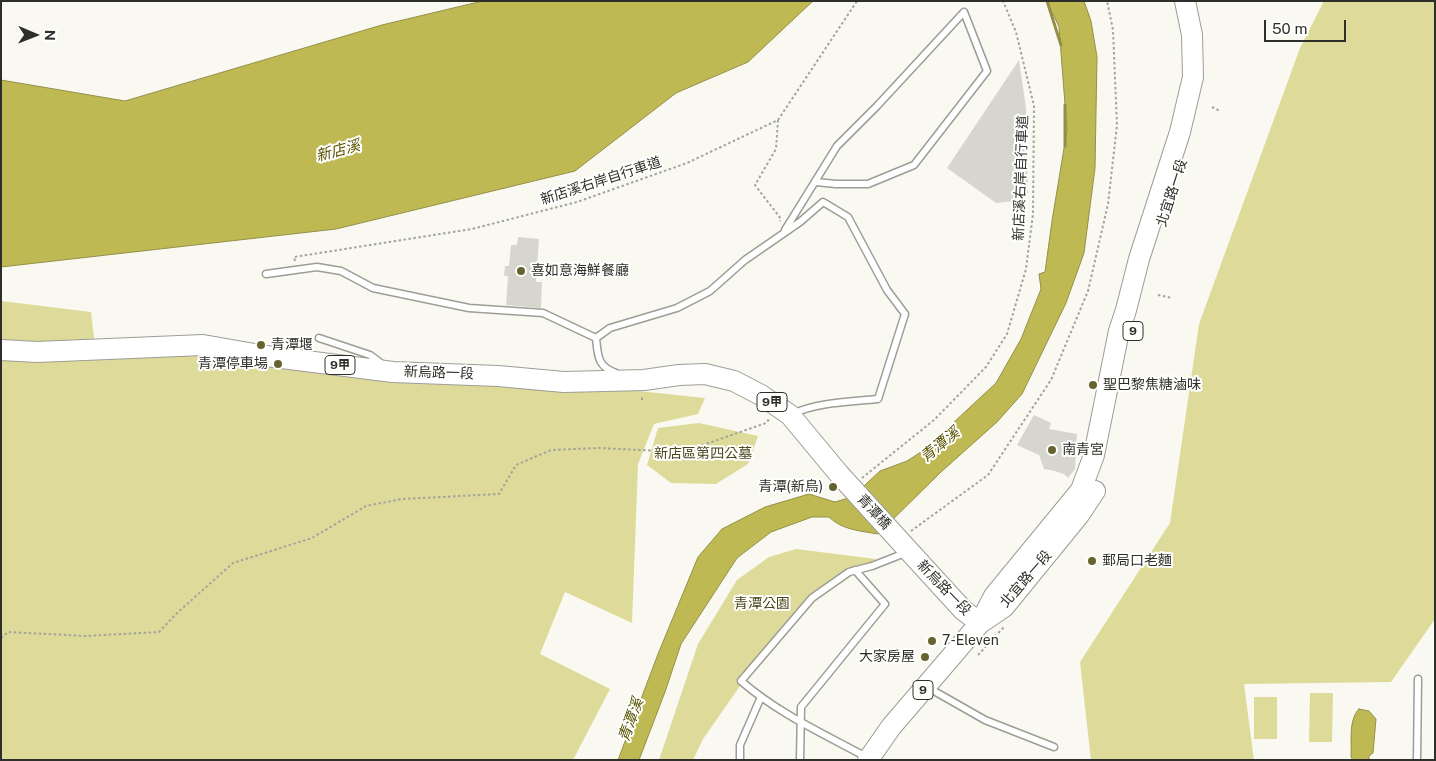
<!DOCTYPE html>
<meta charset="utf-8">
<style>
body{margin:0}
#map{position:relative;width:1436px;height:761px;overflow:hidden;background:#f9f9f1;font-family:"Public Sans",sans-serif}
canvas{display:block}
.frame{position:absolute;inset:0;border:2px solid #2e2e2b;pointer-events:none}
.north{position:absolute;left:10px;top:10px;width:50px;height:50px;-webkit-text-stroke:4px #fffffe;paint-order:stroke;rotate:91deg;font-size:14px;font-weight:700;line-height:20px;text-align:center;color:#2e2e2b}
.north::after{content:'';display:block;margin:auto;width:18px;height:22px;background:#2e2e2b;clip-path:polygon(50% 0,100% 100%,50% 72%,0 100%)}
.scale{position:absolute;left:1264px;top:20px;width:82px;height:22px;box-sizing:border-box;border:2px solid #2e2e2b;border-top:0;padding-left:6px;font-size:15px;line-height:18px;white-space:nowrap;color:#2e2e2b;-webkit-text-stroke:4px #fffffe;paint-order:stroke}
</style>
<div id="map">
<canvas width="1436" height="761"></canvas>
<div class="frame"></div>
<div class="north">N</div>
<div class="scale">50 m</div>
</div>
<script>
const c = document.querySelector('canvas').getContext('2d');
c.lineJoin = 'round';
function paint(path, color) { c.fillStyle = color; c.fill(path, 'evenodd'); }
function trace(path, color, width, dash) { c.strokeStyle = color; c.lineWidth = width; c.lineCap = dash ? 'butt' : 'round'; c.setLineDash(dash || []); c.stroke(path); }
function label(font, color, halo, rows, align = 'center') {
  c.font = font + ' "Public Sans","Noto Sans TC",sans-serif'; c.lineWidth = 4; c.setLineDash([]); c.textBaseline = 'middle'; c.strokeStyle = halo; c.fillStyle = color; for (const [text, x, y, turn = 0] of rows) {
    c.save(); c.translate(x, y); c.rotate((+turn || 0) * Math.PI / 180); c.textAlign = isNaN(turn) ? turn : align; if (halo) c.strokeText(text, 0, 0); c.fillText(text, 0, 0); c.restore();
  }
}
paint(new Path2D(`
 M1324,1H1435V619L1391,682L1244,684L1254,760H1091L1080,662L1170,523L1199,324L1300,48Z
 M1,301L91,312L96,355L214,346L705,398L698,414L654,424L638,464L632,623L565,592L540,654L610,689L573,760H1Z
 M699,423L758,436L748,464L716,484L671,483L647,465L658,428Z
 M796,549L876,559L804,607L756,663L703,739L693,760H659L698,644L737,580L769,557Z
 M1310,693H1333L1332,742H1309Z
 M1254,697H1277V739H1254Z`), '#dedb9a');
const water = new Path2D(`
 M483,1H813L748,62L676,93L575,171L336,229L1,267V80L125,101L382,25Z
 M1047,1H1084L1091,21L1097,57L1095,168L1084,253L1066,303L1022,394L997,422L941,472L878,534C861,531 842,530 829,517H812L771,532L737,558L681,644L665,692L639,760H618L658,654L698,557L722,529L765,507L809,494L835,502L852,497L880,471L907,461L924,450L996,383L1021,339L1041,289L1039,274L1045,272L1052,221L1067,130L1059,27Z
 M1359,709L1369,711L1376,719L1373,753L1369,756V760H1353L1351,757C1352,742 1348,720 1359,709Z`);
paint(water, '#bfb954');
trace(water, '#948f48', 1);
trace(new Path2D(`
 M1047,1L1061,45
 M1065,146V105`), '#948f48', 3);
paint(new Path2D(`
 M1019,60L1026,108L1028,193L1024,200L996,203L947,168Z
 M518,237L539,239L536,282H542L541,308L506,305L508,276H504L505,266H509L511,245H517Z
 M1034,415L1051,423L1049,429L1077,434L1075,469L1068,478L1064,474L1051,470L1044,469L1039,455L1017,445Z`), '#d6d5ce');
const service = new Path2D(`
 M785,230L837,146L877,106L964,12L987,71L914,165L868,184H836L816,182
 M266,274L317,267L341,271L373,288L469,308L543,313L596,338
 M319,338L370,355L382,364
 M616,373C597,366 598,356 596,338L610,328L677,308L710,291L745,260L800,222L823,202L848,217L887,290L905,314L878,399C849,402 819,402 792,414
 M927,687L985,720L1054,747
 M868,758C824,734 779,714 741,681L812,598L849,572L872,566L905,553
 M740,760V745L761,697
 M800,760L801,707L885,604L855,570
 M1417,760L1418,679`);
const primary = new Path2D(`
 M1,350L37,352L203,345L266,356L393,372L498,376L564,382L644,380L679,375L705,374L734,381L761,395L790,415L839,474L909,551L963,610L980,623
 M982,622L1004,607L1079,515L1095,491
 M868,760L891,727L980,623L994,596L1081,490L1094,455L1119,331L1126,310L1139,259L1180,132L1193,77L1192,35L1185,1`);
trace(service, '#9d9d96', 9);
trace(primary, '#9d9d96', 22);
trace(new Path2D(`
 M1212,107L1220,111
 M778,120L776,149L755,185L781,219L780,221
 M295,261L294,257L472,229L577,202L687,163L778,120L857,1
 M1158,295L1172,298
 M642,400V395
 M862,478L934,420L986,367L1007,334L1026,269L1033,214L1034,106L1016,32L1003,1
 M911,531L988,475L1051,380L1088,291L1108,204L1117,125L1113,30L1107,1
 M1,638L8,632L86,636L159,632L176,614L233,563L312,538L366,506L402,499L499,494L516,465L551,450L599,448L683,452L766,423L769,419
 M978,655L1004,627`), '#a3a39e', 2, [2.5, 2.5]);
trace(service, '#fff', 6);
trace(primary, '#fff', 20);
for (const [x, y, r, color] of [
 [521,271,5,"#666330"],
 [261,345,5,"#666330"],
 [278,364,5,"#666330"],
 [1093,385,5,"#666330"],
 [1052,450,5,"#666330"],
 [833,487,5,"#666330"],
 [1092,561,5,"#666330"],
 [932,641,5,"#666330"],
 [925,657,5,"#666330"]
]) { const dot = new Path2D(); dot.arc(x, y, r, 0, 2 * Math.PI); c.fillStyle = color; c.fill(dot); trace(dot, '#fffffe', 2); }
for (const [x, y, w] of [
 [1133,331,20],
 [340,365,30],
 [772,402,30],
 [923,690,20]
]) { const box = new Path2D(); box.roundRect(x - w / 2, y - 9.5, w, 19, 4); c.fillStyle = '#fffffe'; c.fill(box); trace(box, '#2e2e2b', 1); }
label('bold 12px', '#2e2e2b', null, [
 ["9",1133,331],
 ["9甲",340,365],
 ["9甲",772,402],
 ["9",923,690]
]);
label('14px', '#2e2e2b', '#fffffe', [
 ["新店溪右岸自行車道",1021,178,-88],
 ["新店溪右岸自行車道",601,181,-18],
 ["北宜路一段",1172,193,-72],
 ["新烏路一段",439,373,2],
 ["青潭橋",874,512,47],
 ["北宜路一段",1026,579,-49],
 ["新烏路一段",944,588,46]
]);
label('14px', '#2e2e2b', '#fffffe', [
 ["喜如意海鮮餐廳",531,271],
 ["青潭堰",271,345],
 ["青潭停車場",268,364,"right"],
 ["聖巴黎焦糖滷味",1103,385],
 ["南青宮",1062,450],
 ["青潭(新烏)",823,487,"right"],
 ["郵局口老麵",1102,561],
 ["7-Eleven",942,641],
 ["大家房屋",915,657,"right"]
], 'left');
label('14px', '#4a471d', '#fffffe', [
 ["新店區第四公墓",703,454],
 ["青潭公園",762,604]
]);
label('italic 15px', '#575200', '#fffffe', [
 ["新店溪",338,151,-15],
 ["青潭溪",940,445,-39],
 ["青潭溪",631,720,-70]
]);
</script>
